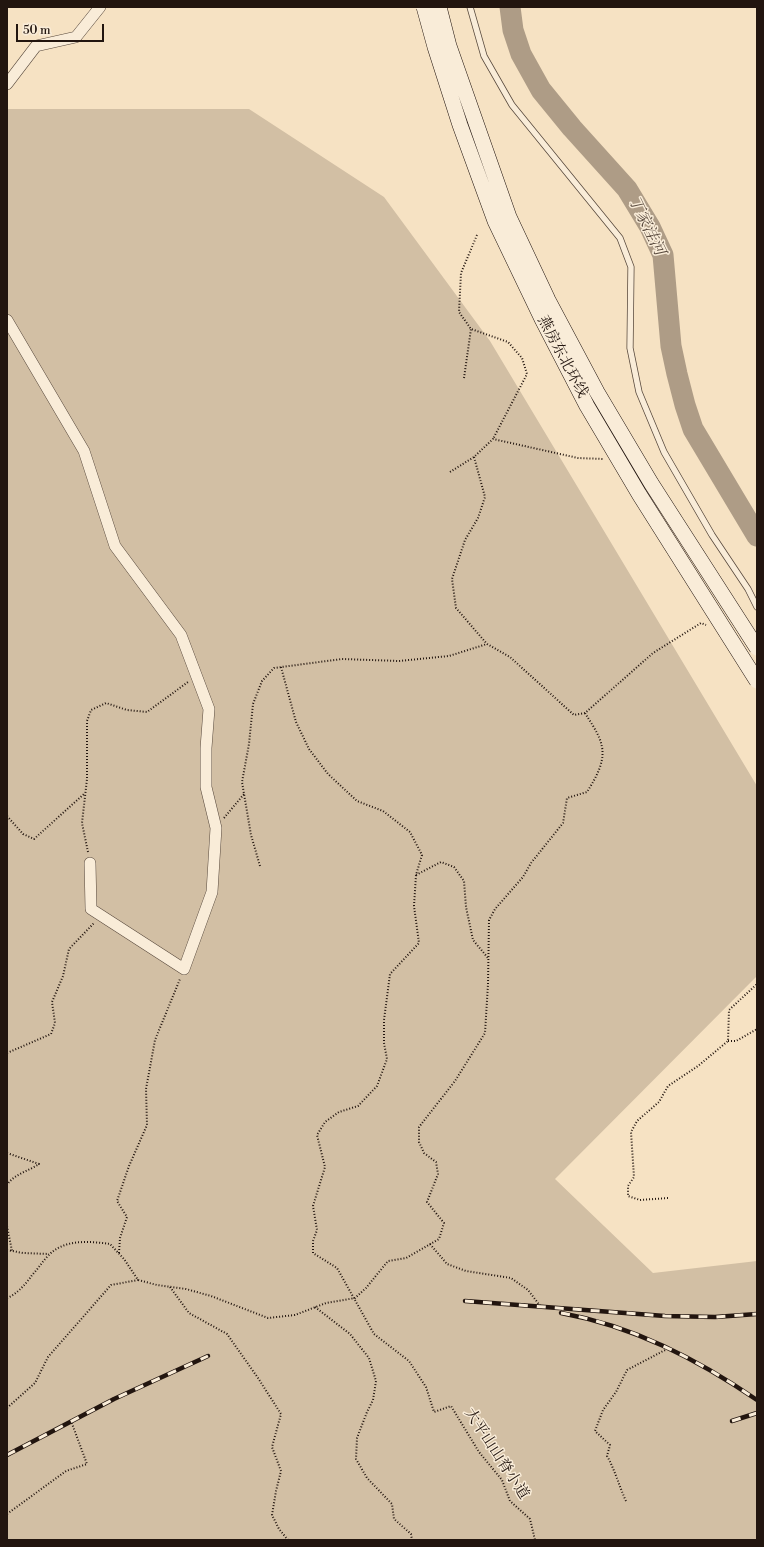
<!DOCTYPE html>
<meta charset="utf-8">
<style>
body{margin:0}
#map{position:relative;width:764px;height:1547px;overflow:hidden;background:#f6e2c3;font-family:"Libre Bodoni",serif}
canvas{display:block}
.frame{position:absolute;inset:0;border:8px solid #22150f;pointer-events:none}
.scale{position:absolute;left:16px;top:24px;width:88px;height:18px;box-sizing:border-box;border:2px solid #22150f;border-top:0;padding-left:5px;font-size:12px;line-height:14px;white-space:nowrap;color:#22150f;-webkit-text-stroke:3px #f9ecd8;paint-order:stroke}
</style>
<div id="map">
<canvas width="764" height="1547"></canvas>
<div class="frame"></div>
<div class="scale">50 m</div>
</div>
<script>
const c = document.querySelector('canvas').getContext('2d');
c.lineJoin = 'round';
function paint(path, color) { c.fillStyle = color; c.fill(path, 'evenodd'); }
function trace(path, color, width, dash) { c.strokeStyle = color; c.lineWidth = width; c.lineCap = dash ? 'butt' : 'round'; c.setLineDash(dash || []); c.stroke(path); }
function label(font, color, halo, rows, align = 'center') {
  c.font = font + ' "Libre Bodoni","Noto Serif SC",serif'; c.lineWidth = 3; c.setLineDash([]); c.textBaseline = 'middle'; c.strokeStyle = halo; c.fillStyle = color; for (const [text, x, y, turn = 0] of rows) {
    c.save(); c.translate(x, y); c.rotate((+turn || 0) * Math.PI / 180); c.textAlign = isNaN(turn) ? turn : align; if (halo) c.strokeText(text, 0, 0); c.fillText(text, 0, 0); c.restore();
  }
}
paint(new Path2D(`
 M7,109H249L384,197L490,341L757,786V976L555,1179L653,1273L757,1261V1540H7Z`), '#d2bfa4');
trace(new Path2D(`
 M510,7L513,30L521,54L541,90L572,128L627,189L650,227L663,255L671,346L677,374L685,405L693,429L757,536`), '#ae9c86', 21);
const service = new Path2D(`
 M470,7L484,56L512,105L620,238L631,267L630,348L639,392L664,452L712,535L748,589L757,607`);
const minor = new Path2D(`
 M7,84L36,46L76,37L100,7
 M7,320L84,451L115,546L181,635L209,709L206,748V787L216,828L212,892L184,969L91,909L90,863`);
trace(service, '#57483c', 7);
trace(minor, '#57483c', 12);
trace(new Path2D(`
 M477,235L461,273L459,312L471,329L508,342L522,358L527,374L493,439
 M464,378L471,329
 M474,457L485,497L478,518L465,540L452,579L456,608L487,644
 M450,472L474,457L493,439L578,458L603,459
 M281,667L296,722L309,749L328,774L357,801L383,811L410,832L422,855L416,875L414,906L419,943L390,974L384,1020V1043L387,1059L377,1086L358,1106L339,1112L325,1122L317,1135L325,1167L313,1206L317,1230L313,1241V1253L337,1268L374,1334L409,1361L426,1387L434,1412L451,1406L479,1452L502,1480L510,1501L530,1519L535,1540
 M7,816L23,834L34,839L84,794
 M224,818L244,794
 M88,852L82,823L87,779V721L91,710L106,703L127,710L147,712L188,682
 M260,866L251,835L242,782L249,744L253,704L262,681L274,668L342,659L399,661L449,656L487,644L510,657L574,715L585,713L653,653L701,623L706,625
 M416,875L441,862L454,867L464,881L466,907L473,940L488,958
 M728,1041H736L757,1029
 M7,1053L51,1034L55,1023L52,1002L63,976L69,949L94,923
 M7,1153L39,1164C29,1171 14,1174 7,1185
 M668,1198L640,1200L628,1196V1186L634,1177L631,1132L637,1121L659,1102L668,1086L698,1066L728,1041L729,1010L757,984
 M7,1226L12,1251
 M430,1244L447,1264L466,1271L511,1278L528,1290L541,1307
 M7,1250L23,1253L49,1254
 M119,1253L120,1238L127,1217L117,1201L129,1166L147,1125L146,1089L155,1040L180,979
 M170,1287L189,1313L227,1334L258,1378L281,1414L272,1447L281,1471L276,1491L272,1515L279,1529L288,1540
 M7,1298C17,1294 26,1284 32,1275C38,1269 42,1262 48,1256C63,1239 89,1241 110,1244L124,1259L138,1280L157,1285L186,1289L211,1296L268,1318L295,1315L326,1303L355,1298L366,1288L388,1261L406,1258L439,1239L444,1223L427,1202L438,1174L436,1162L424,1153L419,1142V1127L455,1081L485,1033L488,984L489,920L495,909L523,877L531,863L563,823L567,798L587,792C595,779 605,763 602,747C600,735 591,723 585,713
 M315,1307L350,1334L369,1358L376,1381L373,1400L367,1412L357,1438L356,1459L367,1478L392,1504L394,1519L411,1534L412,1540
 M7,1408L35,1383L48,1357L111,1285L138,1280
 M626,1501C619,1486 615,1470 607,1456L610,1445L595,1431L603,1410L616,1392L627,1370L669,1348
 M7,1514L66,1471L87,1464L71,1421`), '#22150f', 2, [1, 2]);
trace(service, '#f9ecd8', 5.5);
trace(minor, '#f9ecd8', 11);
const rail = new Path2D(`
 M465,1301L665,1316L715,1317L757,1314
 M561,1313C633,1326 697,1359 757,1400
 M732,1421L757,1413
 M7,1455L114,1399L208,1356`);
trace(rail, '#22150f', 4.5);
trace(rail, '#f9ecd8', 3, [9]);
const secondaryBridge = new Path2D(`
 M424,7L435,47L460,125L495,221L542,319L587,406L639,494L757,681
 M439,7L449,46L509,217L548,300L597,392L651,483L757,648`);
trace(secondaryBridge, '#22150f', 16, []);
trace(secondaryBridge, '#f9ecd8', 15);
label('15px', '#22150f', '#f9ecd8', [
 ["燕房东北环线",562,357,62],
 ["大平山山脊小道",496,1454,57]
]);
label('italic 16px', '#5a4b3f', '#f9ecd8', [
 ["丁家洼河",646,226,64]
]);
</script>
